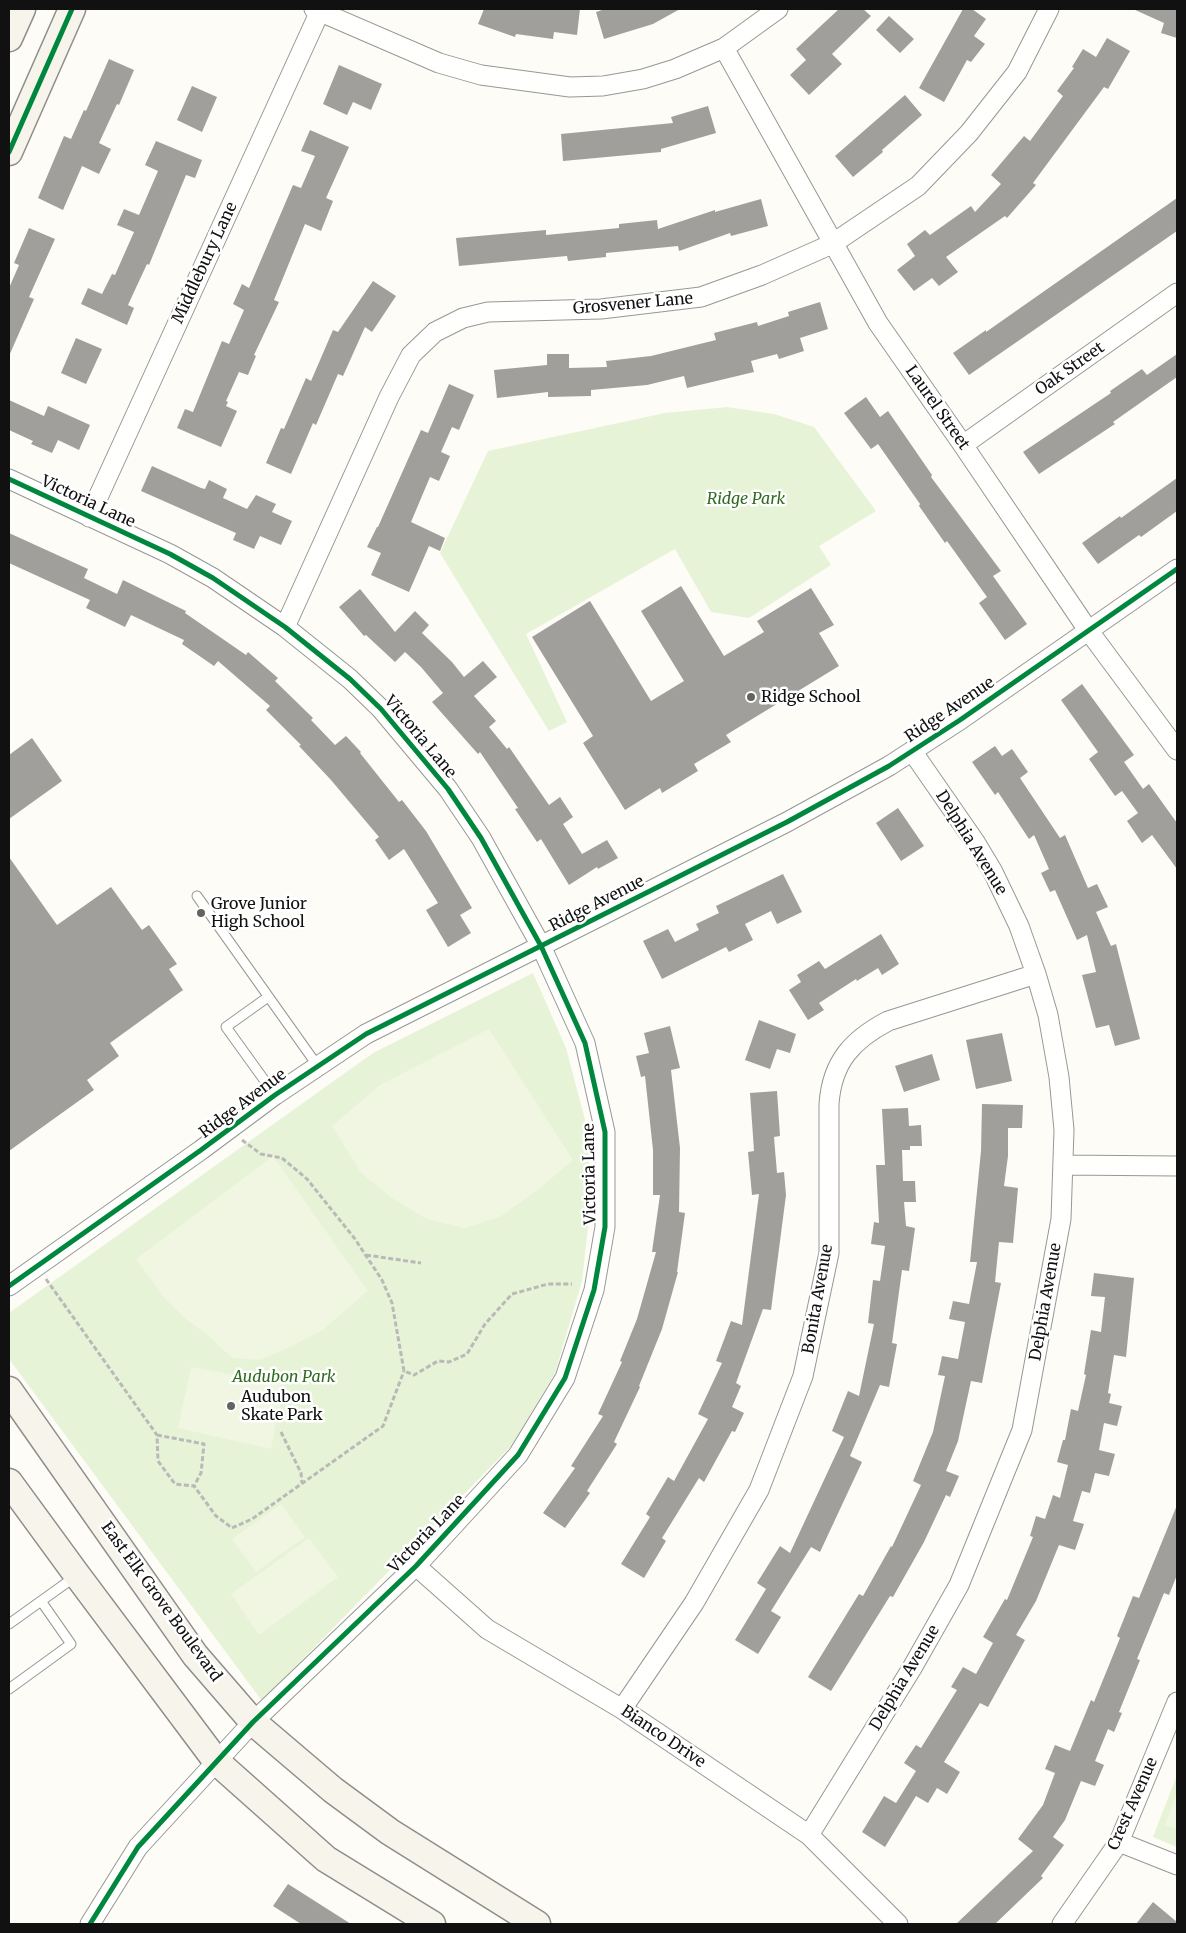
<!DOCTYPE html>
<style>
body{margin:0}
#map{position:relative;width:1186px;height:1933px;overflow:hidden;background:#fdfcf7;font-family:Merriweather,serif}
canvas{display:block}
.frame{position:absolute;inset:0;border:10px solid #111;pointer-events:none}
</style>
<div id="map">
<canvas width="1186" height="1933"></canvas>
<div class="frame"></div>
</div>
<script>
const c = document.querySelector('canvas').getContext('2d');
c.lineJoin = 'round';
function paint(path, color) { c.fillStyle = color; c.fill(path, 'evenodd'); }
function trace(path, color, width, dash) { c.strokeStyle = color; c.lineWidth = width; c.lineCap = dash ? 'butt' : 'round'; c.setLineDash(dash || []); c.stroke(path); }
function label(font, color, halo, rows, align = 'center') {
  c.font = font + ' Merriweather,serif'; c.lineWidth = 5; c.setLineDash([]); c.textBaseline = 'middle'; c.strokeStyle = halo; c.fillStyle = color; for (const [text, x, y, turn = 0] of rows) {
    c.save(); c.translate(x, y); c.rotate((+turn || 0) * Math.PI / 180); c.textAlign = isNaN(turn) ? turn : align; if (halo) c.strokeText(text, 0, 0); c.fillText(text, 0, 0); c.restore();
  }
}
paint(new Path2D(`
 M727,407L774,414L814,427L876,511L819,546L831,565L749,618L711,612L675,549L526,634L567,722L549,731L440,553L488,451L665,413Z
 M533,973L566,1048L589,1135V1218L582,1281L555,1373L512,1445L262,1701L9,1359V1313L373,1053Z
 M1177,1775V1847L1153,1837Z`), '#e7f3d7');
paint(new Path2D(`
 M489,1029L573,1160L540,1188L500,1217L464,1228L427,1219L392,1198L361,1173L332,1126L380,1085Z
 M273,1156L368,1291L323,1330L288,1348L260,1360L232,1358L208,1335L187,1320L165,1299L136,1259Z
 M191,1367L284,1384L271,1449L178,1428Z
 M281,1504L305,1537L256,1572L232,1539Z
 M309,1538L338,1577L259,1635L231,1594Z
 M1177,1792V1829L1165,1825Z`), '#f0f6e1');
paint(new Path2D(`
 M484,9H580L577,35L554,32L553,39L516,34L515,37L478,24Z
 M605,9H680L653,24L604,39L596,12Z
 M839,9H863L871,16L832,54L842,64L809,95L790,75L806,60L796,49Z
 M963,9H972L986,19L974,36L985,44L971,62L967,60L944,102L919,88Z
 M1133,9H1177V38L1161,33L1164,23Z
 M889,16L914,39L900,53L876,30Z
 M1107,38L1130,51L1108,89L1104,87L1033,183L1036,185L1007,218L1005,216L946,257L958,272L939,286L932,278L914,291L897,270L915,256L907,244L925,230L930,235L971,206L975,212L1001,184L991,175L1024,136L1030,141L1063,96L1057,91L1074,68L1072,67L1083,49L1096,57Z
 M109,59L134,70L119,105L117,104L99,143L111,149L99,174L82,166L63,210L38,198L64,136L71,139L84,110L86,111Z
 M339,65L382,84L371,110L353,102L347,115L323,104Z
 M192,86L217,97L202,132L177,120Z
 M905,95L922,115L882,150L883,152L853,177L835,156Z
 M708,106L716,133L661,149V152L563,161L561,134L673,123L671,117Z
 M310,130L349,147L326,198L333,201L321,231L305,224L274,300L279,302L254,355L256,356L248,375L239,372L226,401L228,402L226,406L237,411L221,447L177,428L185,409L193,412L222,341L229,344L244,310L233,304L242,284L249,288L293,185L301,188L315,156L301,151Z
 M156,141L202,160L195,178L186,175L149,265L147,264L128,305L134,308L127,325L81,304L88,288L102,294L112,274L115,275L134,232L117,225L124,209L139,215L158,171L145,165Z
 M1177,198V231L969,375L953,353L986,330V332Z
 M761,199L768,226L731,236L730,233L679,251L678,246L606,253V257L568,261L567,256L459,266L456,238L546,230V235L619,228V224L657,220L658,229L715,210V212Z
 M29,228L55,239L29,297L34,299L9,356V288L19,265L14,263Z
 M373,281L396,296L372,332L365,327L343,376L338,374L316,425L313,423L291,474L266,463L281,428L284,429L306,378L311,381L333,330L338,332Z
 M820,302L828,329L800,338L804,351L779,359L777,354L751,361L754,372L687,388L684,376L647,385L591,390V396L548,397V392L497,398L494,370L547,365V354H569V368L607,367L606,361L651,356L716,340L714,333L757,322L758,326L789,316L788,312Z
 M76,338L102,349L86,384L61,373Z
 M1177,354V377L1113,422L1115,424L1039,474L1023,452L1111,393L1110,391L1142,369L1147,375Z
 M449,384L474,395L459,430L452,427L441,452L450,456L439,481L430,477L411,522L445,538L440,551L429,546L409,592L371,575L381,553L367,547L377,527H378L421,430L428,433Z
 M866,397L880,417L888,411L932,475L931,477L1001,571L993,576L1027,624L1005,640L979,603L987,597L947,541L945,543L919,506L920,504L878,444L871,449L844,413Z
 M9,400L44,416L48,406L90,425L79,450L58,440L52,453L31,444L33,441L9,430Z
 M152,466L201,488L205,489L209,480L227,489L223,498L247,509L256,495L276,504L272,512L292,521L281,545L260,536L254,549L233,540L236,533L141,491Z
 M1177,478V511L1141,537L1139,535L1098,564L1082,543L1120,516L1121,518Z
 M9,533L88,569L84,578L117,594L123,580L186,611L185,613L246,655L248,652L278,678L275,681L313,718L311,720L335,745L346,736L361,752L360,753L399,802L402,800L426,831L472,908L460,915L471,933L448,947L426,910L438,903L404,849L389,860L375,840L379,837L331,780L299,746L301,745L266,710L270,706L218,661L214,666L182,644L184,640L131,615L125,627L86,608L90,600L9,563Z
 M681,586L724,656L764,632L757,621L811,588L834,625L819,633L839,666L726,735L731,742L694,764L698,771L662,793L660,788L625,810L583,743L593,736L532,637L590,601L651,701L684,681L641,611Z
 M360,589L395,632L415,611L429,625L422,633L452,662L464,677L483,661L497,677L474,696L496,721L489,727L507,749L509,747L549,805L560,797L573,817L563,824L582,854L607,840L618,858L598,869L597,867L569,885L541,839L537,842L515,809L518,808L480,752L478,754L432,702L443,693L421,667L405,652L395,662L366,635L364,636L339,607Z
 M1082,684L1134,755L1124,762L1143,789L1149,784L1177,823V869L1152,835L1142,843L1127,821L1138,813L1122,791L1115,796L1089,759L1098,752L1061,700Z
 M32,738L62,781L9,819V755Z
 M995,746L1002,756L1012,749L1028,772L1020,778L1060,838L1065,835L1088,888L1097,884L1108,907L1096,912L1111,946L1116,944L1140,1039L1115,1046L1109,1025L1096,1028L1082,975L1096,972L1087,935L1077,940L1055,890L1050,892L1041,873L1049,869L1034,835L1029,839L998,792L995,795L972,762Z
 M898,808L924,846L901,861L876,823Z
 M9,857L57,925L111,887L142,930L149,925L177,964L169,969L183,990L110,1043L119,1056L87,1080L94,1090L9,1151Z
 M783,874L802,912L777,924L771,911L745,924L753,940L729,952L726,947L662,979L643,941L668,929L675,942L699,930L696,924L719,913L716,906Z
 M881,934L899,964L882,975L878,968L857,981L856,979L819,1003L824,1010L808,1020L789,990L801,982L797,975L819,961L825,969Z
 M759,1020L796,1034L790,1053L777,1049L770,1069L745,1060Z
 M670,1026L680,1068L671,1070L680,1148L679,1212L685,1213L677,1272H678L662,1329L639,1386L640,1387L614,1442L617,1444L587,1491L590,1493L565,1528L543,1513L575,1468L571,1466L603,1416L598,1414L622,1362L620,1361L637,1319L656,1252H652L660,1195H653V1150L645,1076L641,1077L636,1056L649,1053L644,1033Z
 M1002,1033L1012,1081L976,1089L966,1040Z
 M932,1054L940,1080L904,1092L895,1066Z
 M777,1091L780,1136L774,1137L777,1173L784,1172L786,1195L771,1310L763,1309L736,1383L741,1386L732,1407L744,1413L735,1432L732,1431L704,1482L699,1478L662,1538L666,1541L644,1578L621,1564L650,1517L646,1514L668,1477L674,1481L708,1419L698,1414L722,1363L716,1361L731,1321L742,1325L759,1194L752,1195L748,1152L754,1151L750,1093Z
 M982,1104L1023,1105L1022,1128H1008V1156L1004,1186L1018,1188L1013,1243L999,1242L995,1282L1001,1283L982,1383L971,1381L958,1441L946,1471L959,1476L950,1497L946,1495L924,1542L893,1597L890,1596L831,1691L808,1677L859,1594L863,1596L891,1546L892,1547L921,1485L913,1481L933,1432L945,1376L938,1375L942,1356L958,1359L965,1322L949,1319L953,1301L969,1304L977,1262H970L981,1151Z
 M908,1108L909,1126L921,1125L922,1146H910V1150H902L903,1181H915L916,1202H904L906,1226L915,1228L909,1271L902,1270L892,1343L897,1344L889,1387L880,1385L850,1456L862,1462L820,1552L811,1547L771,1611L781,1617L758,1654L735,1640L766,1589L757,1583L780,1546L790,1553L844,1437L832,1431L848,1391L859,1396L874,1324L868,1323L873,1280L880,1281L885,1246L871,1244L874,1222L879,1223L876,1165H885L882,1109Z
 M1094,1273L1134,1278L1126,1357L1114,1355L1108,1393L1111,1394L1109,1403L1122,1406L1117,1426L1104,1423L1099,1450L1115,1454L1109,1476L1095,1473L1090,1493L1082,1491L1073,1521L1084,1524L1075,1550L1059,1545L1036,1601L1016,1635L1025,1640L988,1707L980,1703L944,1762L960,1772L947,1794L937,1788L928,1803L916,1796L885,1847L862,1832L884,1796L896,1803L916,1771L904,1763L916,1745L921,1748L957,1690L951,1687L963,1667L976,1674L993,1643L983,1637L1005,1599L1007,1600L1033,1537L1030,1536L1036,1516L1045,1519L1053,1495L1060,1498L1068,1465L1057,1462L1063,1440H1065L1071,1409L1078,1411L1086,1375L1084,1374L1091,1330L1101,1332L1105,1297L1091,1296Z
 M1177,1505V1575L1169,1595L1164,1593L1137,1659L1140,1660L1119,1712L1122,1713L1114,1732L1108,1729L1095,1761L1104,1765L1095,1786L1081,1781L1065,1820L1053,1837L1064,1845L1041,1876L1043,1878L995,1924H956L1033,1851L1018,1839L1043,1805L1055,1773L1045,1769L1055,1745L1070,1751L1091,1700L1094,1702L1120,1638L1117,1636L1133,1596L1139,1598Z
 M288,1884L351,1924H301L273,1906Z
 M1153,1902L1177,1922V1924H1136Z`), '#a19f9c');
const lane = new Path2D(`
 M197,896L317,1065
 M268,997L226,1027L275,1095
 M9,1624L76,1576
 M9,1689L71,1644L41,1601`);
const street = new Path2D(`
 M314,9L439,63L481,75L570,87L603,86L643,79L675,69L724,48L778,9
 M724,48L878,323L963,445L1088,630L1177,750
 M963,445L1177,293
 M9,479L170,554L213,578L285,627L350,679L381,709L448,789L481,838L541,946L585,1043L605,1132V1227L594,1290L565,1378L518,1455L416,1566L253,1722L138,1847L90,1924
 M89,517L321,9
 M285,627L389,397L411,355L435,332L463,318L488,312L601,309L701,297L762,275L832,244L918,186L969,133L1017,72L1049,9
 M1064,1165L1177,1166
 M9,1286L201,1150L275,1095L366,1034L787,822L889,766L960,720L1177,569
 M416,1566L487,1629L622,1709L809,1835L898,1924
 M622,1709L694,1603L759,1490L803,1376L829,1253V1104C832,1062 852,1040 888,1021L1036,974
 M809,1835L912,1668L959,1585L1022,1430L1061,1219L1064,1130L1059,1077L1048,1015L1036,974L1019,926L993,872L975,842L912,751
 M1119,1842L1177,1865
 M1062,1924L1119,1842L1177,1702`);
const secondary = new Path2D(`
 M9,38L22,9
 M9,152L72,9
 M9,1390L195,1655L253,1722L333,1790L390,1832L537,1924
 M9,1482L77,1575L217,1762L326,1859L432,1924`);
trace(lane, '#979795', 11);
trace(street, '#979795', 21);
trace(secondary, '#8e8d8b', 29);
trace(new Path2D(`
 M242,1140L261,1154L282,1158L307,1179L355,1239L382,1280L392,1303L404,1371L414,1375L438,1361L449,1362L467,1354L485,1324L512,1294L548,1284H572
 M366,1255L421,1263
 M46,1279L157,1435L158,1461L175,1484L194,1486L216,1516L232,1528L252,1519L383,1426L404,1371
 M281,1432L301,1473L302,1483
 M157,1435L204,1444L201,1473L194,1486`), '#b9b9b8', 3, [5, 2.5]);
trace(lane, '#fffffe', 9);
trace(street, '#fffffe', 19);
trace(secondary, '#f6f4eb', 26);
trace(new Path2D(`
 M9,152L72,9
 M9,479L170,554L213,578L285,627L350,679L381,709L448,789L481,838L541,946L585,1043L605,1132V1227L594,1290L565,1378L518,1455L416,1566L253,1722L138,1847L90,1924
 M9,1286L201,1150L275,1095L366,1034L787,822L889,766L960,720L1177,569`), '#00873e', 5);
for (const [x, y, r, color] of [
 [751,697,5,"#646362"],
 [201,913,5,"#646362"],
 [231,1406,5,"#646362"]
]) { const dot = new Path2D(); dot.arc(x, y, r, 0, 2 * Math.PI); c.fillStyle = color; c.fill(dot); trace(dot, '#fff', 2); }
label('16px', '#111', '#fff', [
 ["Middlebury Lane",205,263,-65],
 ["Grosvener Lane",633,304,-5],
 ["Oak Street",1070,369,-35],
 ["Laurel Street",937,408,55],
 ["Victoria Lane",88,502,25],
 ["Ridge Avenue",950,710,-34],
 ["Victoria Lane",420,737,50],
 ["Delphia Avenue",971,843,58],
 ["Ridge Avenue",597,904,-27],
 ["Ridge Avenue",243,1104,-37],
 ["Victoria Lane",590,1174,-91],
 ["Bonita Avenue",818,1299,-80],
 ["Delphia Avenue",1046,1302,-80],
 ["Victoria Lane",427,1534,-46],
 ["East Elk Grove Boulevard",161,1602,54],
 ["Delphia Avenue",905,1678,-59],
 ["Bianco Drive",663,1737,34],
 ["Crest Avenue",1133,1804,-66]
]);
label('italic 16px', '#2f6b1f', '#fff', [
 ["Ridge Park",746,499],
 ["Audubon Park",284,1377]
]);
label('16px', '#111', '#fff', [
 ["Ridge School",761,697],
 ["Grove Junior",211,904],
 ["High School",211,922],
 ["Audubon",241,1397],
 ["Skate Park",241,1415]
], 'left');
</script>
